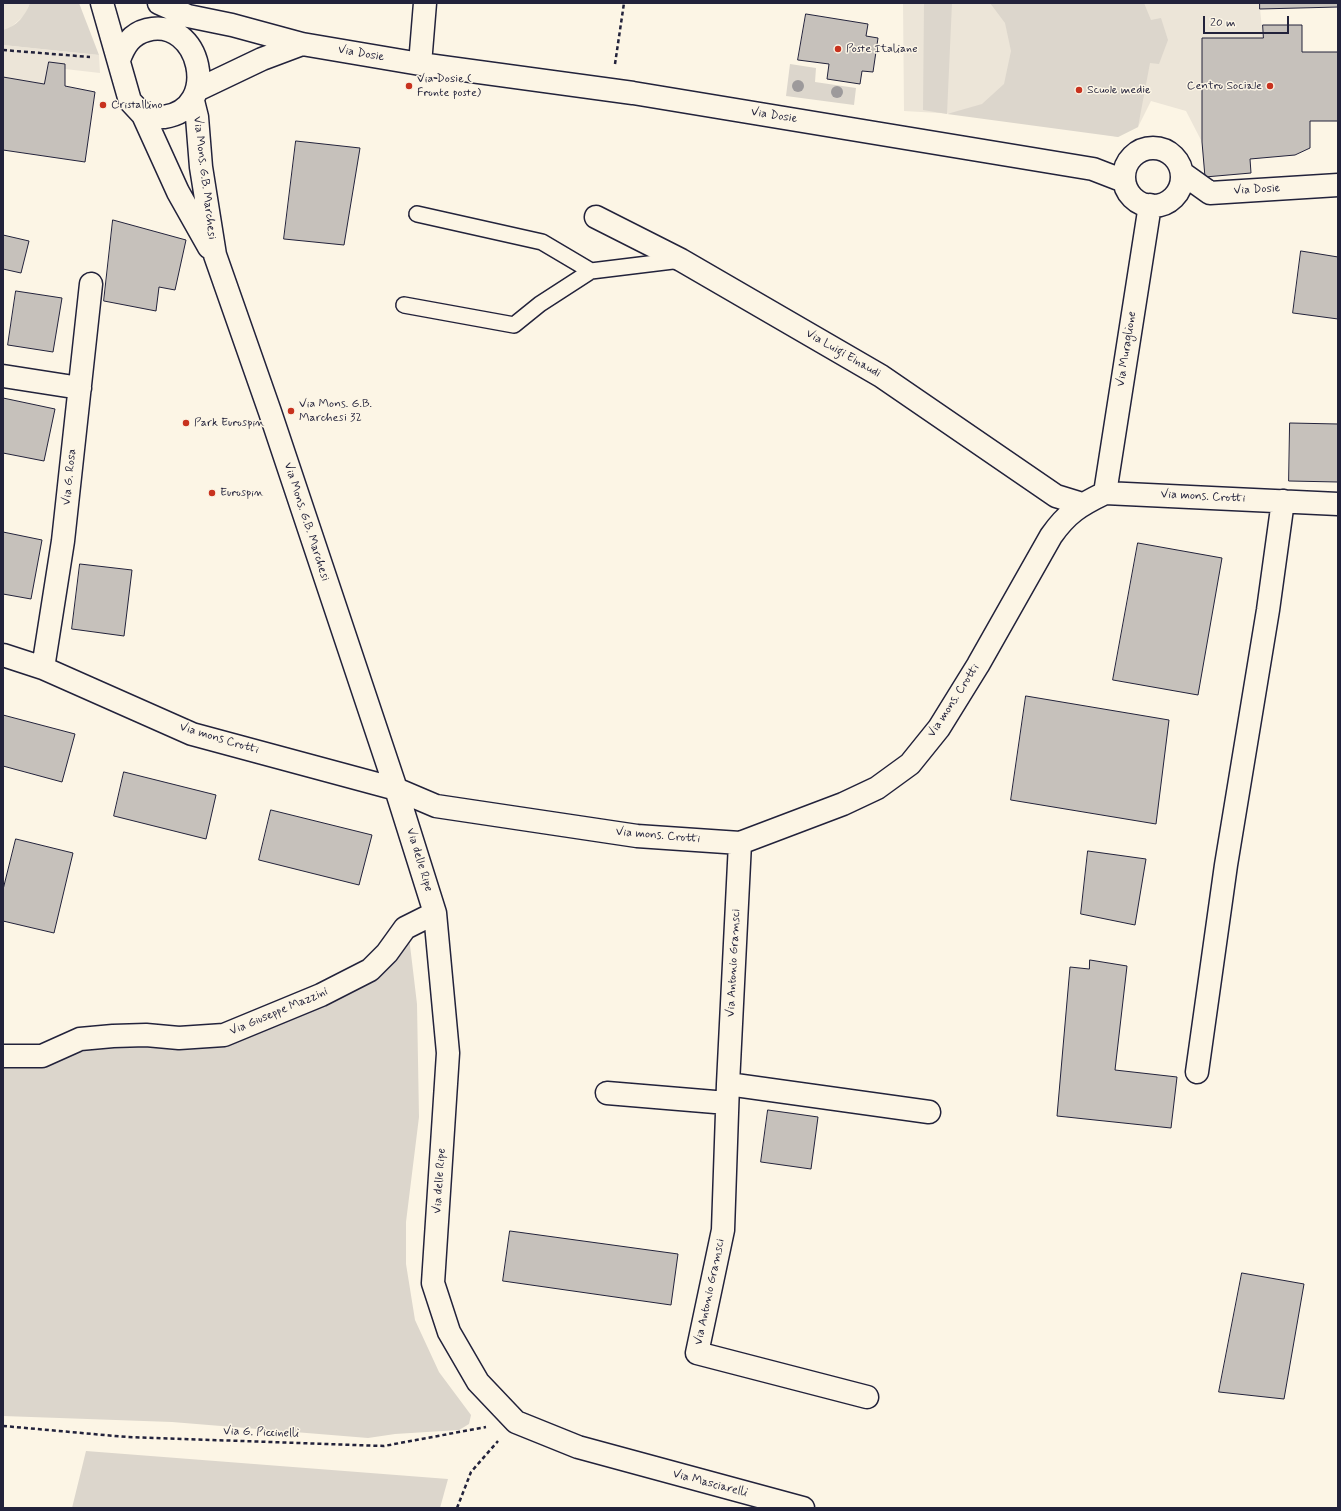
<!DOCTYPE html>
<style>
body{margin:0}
#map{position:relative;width:1341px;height:1511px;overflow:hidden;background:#fcf5e5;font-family:Mynerve,sans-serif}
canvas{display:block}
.frame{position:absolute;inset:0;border:4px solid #22223b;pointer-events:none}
.scale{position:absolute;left:1203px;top:16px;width:86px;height:18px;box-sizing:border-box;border:2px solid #22223b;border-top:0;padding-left:5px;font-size:12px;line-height:14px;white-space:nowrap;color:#22223b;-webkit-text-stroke:3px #fcf5e5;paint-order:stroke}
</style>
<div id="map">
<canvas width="1341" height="1511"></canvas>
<div class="frame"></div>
<div class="scale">20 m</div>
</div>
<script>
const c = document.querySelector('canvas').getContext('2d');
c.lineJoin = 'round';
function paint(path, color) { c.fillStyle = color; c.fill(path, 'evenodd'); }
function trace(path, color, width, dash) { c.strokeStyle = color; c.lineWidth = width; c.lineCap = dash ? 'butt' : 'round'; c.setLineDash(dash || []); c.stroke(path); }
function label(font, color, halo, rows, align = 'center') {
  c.font = font + ' Mynerve,sans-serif'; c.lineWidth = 3; c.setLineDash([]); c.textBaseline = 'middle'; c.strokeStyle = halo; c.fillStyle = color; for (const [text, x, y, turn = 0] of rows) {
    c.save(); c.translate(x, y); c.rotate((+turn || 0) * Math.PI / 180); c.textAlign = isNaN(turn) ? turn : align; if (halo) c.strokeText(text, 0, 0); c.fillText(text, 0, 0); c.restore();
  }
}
paint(new Path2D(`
 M3,3H30L25,15L10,28L3,30Z
 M903,3H1338V7L1260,9L1263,38H1202V142L1186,111L1151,101L1138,127L1118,137L1008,117L904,111Z
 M3,45L99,55L100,73L65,69V64L49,62L44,84L3,77Z`), '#ece5d8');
paint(new Path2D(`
 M30,3H79L99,55L3,45V30C17,26 25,16 30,3Z
 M924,3H952L947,114L923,110Z
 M990,3H1144L1151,20L1161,18L1168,40L1159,64L1150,63L1138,127L1118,137L947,114L982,104L1004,84L1011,51L1005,23Z
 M790,64L816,68L815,82L856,88L854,105L786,96Z
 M409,937L417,1004L419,1117L406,1222V1264L415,1320L439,1372L471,1415L469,1424L459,1430L395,1434L368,1438L172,1422L3,1416V1065L113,1041L215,1044Z
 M86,1451L448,1479L440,1508H72Z`), '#dcd6cc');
const building = new Path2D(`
 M1260,3H1338V7L1260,9Z
 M806,14L868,24L866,36L878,38L873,72L862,71L860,84L827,79L829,64L798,60Z
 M1263,25H1302V52H1338V121H1310V148L1295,155L1250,159L1251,173L1205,177L1202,142V38H1263Z
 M49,62L65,64V86L95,92L85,162L3,150V77L44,84Z
 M296,141L360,148L344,245L284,239Z
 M113,220L186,240L175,290L159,287L156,311L104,301Z
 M3,235L29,241L21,273L3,269Z
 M1301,251L1338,257V319L1293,313Z
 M16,291L62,298L53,352L8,345Z
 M3,398L55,409L44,461L3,453Z
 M1290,423L1338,424V482L1289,481Z
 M3,532L42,540L31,599L3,594Z
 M1138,543L1222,558L1198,695L1113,680Z
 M80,564L132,570L124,636L72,629Z
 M1026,696L1169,720L1156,824L1011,800Z
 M3,715L75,734L62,782L3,766Z
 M124,772L216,795L206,839L114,816Z
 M271,810L372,835L359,885L259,860Z
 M16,839L73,853L54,933L3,921V890Z
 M1088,851L1146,859L1135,925L1081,914Z
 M1090,960L1127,966L1115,1070L1177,1077L1171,1128L1057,1116L1070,967L1089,969Z
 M768,1110L818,1117L811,1169L761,1162Z
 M510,1231L678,1254L671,1305L503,1281Z
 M1242,1273L1304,1284L1284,1399L1219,1392Z`);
paint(building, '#c6c1bb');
trace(building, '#22223b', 1);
const lane = new Path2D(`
 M417,214L542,242L591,271L681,260
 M404,305L514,325L540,304L591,271`);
const street = new Path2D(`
 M102,3L130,101L143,115L178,192L209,247
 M159,3L188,16L232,25L302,44L420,64L633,93L1093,169L1124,181
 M119,60C124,46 131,34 147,30C200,16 222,109 164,117C158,118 150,116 143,115
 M420,64L425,3
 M197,90L262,59L302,44
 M193,101L197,117L201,167L215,255L270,412L396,789L435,913L448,1053L433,1283L449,1332L478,1382L516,1422L578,1447L803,1508
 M1124 177a29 29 0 1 1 58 0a29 29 0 1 1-58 0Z
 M1182,173L1210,193L1338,185
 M596,217L681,260L881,376L1056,496L1082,504
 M3,376L80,388
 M1105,493L1150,205
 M3,655L43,668L192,734L396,789L436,806L637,836L740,843L843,804L877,788L910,764L939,728L978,665L1051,536C1067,513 1080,505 1105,493L1338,504
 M43,668L63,541L91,284
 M740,843L728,1084L723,1230L697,1353L867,1397
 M3,1056H42L80,1039L113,1036L146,1035L179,1038L224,1035L321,995L370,970L387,953L405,928L435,913
 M1197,1072L1226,865L1268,610L1283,501
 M728,1084L929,1112
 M607,1093L727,1103`);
trace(lane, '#22223b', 18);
trace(street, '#22223b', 25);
trace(new Path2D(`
 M3,50L90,57
 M615,64L624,3
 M3,1426L127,1437L384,1446L486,1427
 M457,1508L471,1472L498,1441`), '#22223b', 2.5, [4, 3]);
trace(lane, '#fcf5e5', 15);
trace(street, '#fcf5e5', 22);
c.fillStyle = '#9d9a9b';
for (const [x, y] of [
 [798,86],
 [837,92]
]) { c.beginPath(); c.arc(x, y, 6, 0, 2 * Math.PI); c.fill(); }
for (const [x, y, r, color] of [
 [838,49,4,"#c8321e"],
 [409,86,4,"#c8321e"],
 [1270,86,4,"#c8321e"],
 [1079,90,4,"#c8321e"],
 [103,105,4,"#c8321e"],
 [291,411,4,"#c8321e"],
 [186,423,4,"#c8321e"],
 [212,493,4,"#c8321e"]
]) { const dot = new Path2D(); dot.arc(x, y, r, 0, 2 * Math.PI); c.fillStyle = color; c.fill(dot); trace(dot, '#fcf5e5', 1.5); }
label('12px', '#22223b', '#fcf5e5', [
 ["Poste Italiane",846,49],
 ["Via Dosie (",417,79],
 ["Fronte poste)",417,93],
 ["Centro Sociale",1262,86,"right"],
 ["Scuole medie",1087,90],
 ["Cristallino",111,105],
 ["Via Mons. G.B.",299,404],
 ["Marchesi 32",299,418],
 ["Park Eurospin",194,423],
 ["Eurospin",220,493]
], 'left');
label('12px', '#22223b', '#fcf5e5', [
 ["Via Dosie",361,54,10],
 ["Via Dosie",774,116,9],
 ["Via Mons. G.B. Marchesi",204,178,83],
 ["Via Dosie",1257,190,-3],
 ["Via Muraglione",1127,349,-81],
 ["Via Luigi Einaudi",843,354,30],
 ["Via G. Rosa",70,477,-84],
 ["Via mons. Crotti",1203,497,3],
 ["Via Mons. G.B. Marchesi",306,522,72],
 ["Via mons. Crotti",954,701,-57],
 ["Via mons Crotti",219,739,17],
 ["Via mons. Crotti",658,836,5],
 ["Via delle Ripe",419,860,73],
 ["Via Antonio Gramsci",734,963,-87],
 ["Via Giuseppe Mazzini",279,1012,-23],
 ["Via delle Ripe",440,1181,-86],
 ["Via Antonio Gramsci",710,1292,-78],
 ["Via G. Piccinelli",261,1433,2],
 ["Via Masciarelli",710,1484,15]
]);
</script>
